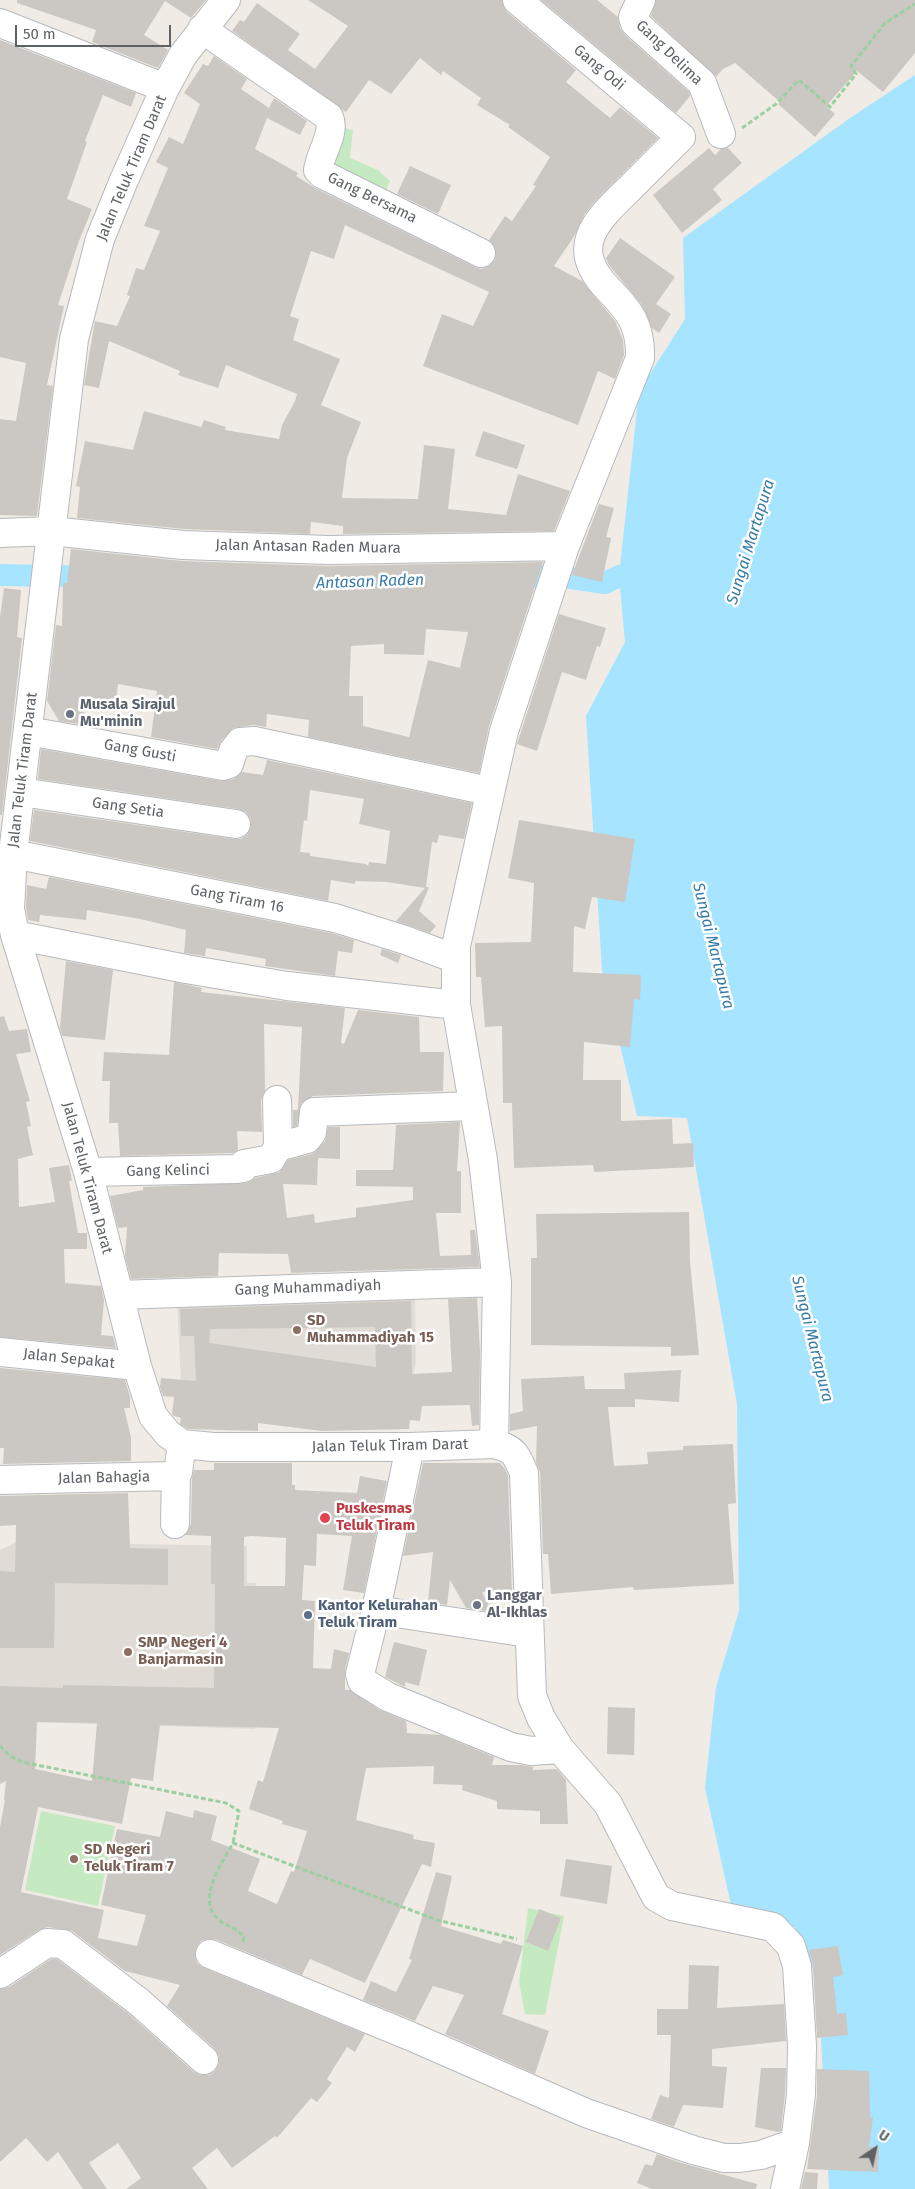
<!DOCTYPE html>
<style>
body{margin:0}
#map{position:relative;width:915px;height:2189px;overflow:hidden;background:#f0ece5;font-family:"Fira Sans",sans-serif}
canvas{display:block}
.north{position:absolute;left:850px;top:2124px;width:50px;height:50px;-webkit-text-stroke:4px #fff;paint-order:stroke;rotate:34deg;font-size:14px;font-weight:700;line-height:20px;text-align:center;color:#5d6267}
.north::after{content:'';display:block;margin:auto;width:18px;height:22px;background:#5d6267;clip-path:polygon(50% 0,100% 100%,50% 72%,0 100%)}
.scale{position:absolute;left:15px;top:25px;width:156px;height:22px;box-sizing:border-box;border:2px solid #5d6267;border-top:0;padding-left:6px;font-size:15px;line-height:18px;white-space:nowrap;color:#5d6267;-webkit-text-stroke:4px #fff;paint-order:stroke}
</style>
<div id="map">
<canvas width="915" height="2189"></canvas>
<div class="north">U</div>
<div class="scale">50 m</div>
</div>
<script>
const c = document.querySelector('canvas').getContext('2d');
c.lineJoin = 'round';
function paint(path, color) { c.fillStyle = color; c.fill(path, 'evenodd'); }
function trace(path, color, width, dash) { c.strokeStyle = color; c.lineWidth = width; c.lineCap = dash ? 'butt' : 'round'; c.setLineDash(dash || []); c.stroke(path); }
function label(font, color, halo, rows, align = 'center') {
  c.font = font + ' "Fira Sans",sans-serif'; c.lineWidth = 5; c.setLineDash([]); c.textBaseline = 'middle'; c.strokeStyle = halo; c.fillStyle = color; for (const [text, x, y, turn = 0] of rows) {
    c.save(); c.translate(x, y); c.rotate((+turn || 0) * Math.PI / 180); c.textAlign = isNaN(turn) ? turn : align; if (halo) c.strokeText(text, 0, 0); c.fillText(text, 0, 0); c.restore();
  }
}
paint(new Path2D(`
 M415,1287L416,1364L406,1403L181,1383L177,1297Z
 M17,1542L247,1546V1583H256L255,1729L0,1721V1550Z`), '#e0dbd4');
paint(new Path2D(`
 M340,127L353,130L350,158L378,170L390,181L384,195L324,168Z
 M41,1811L115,1826L98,1906L25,1890Z
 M528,1908L564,1916L545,2015L525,2014L519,1982Z`), '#c5e9c0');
paint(new Path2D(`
 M915,75V2189H829L818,1981L795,1927L731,1905L705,1788L716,1687L739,1611L737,1404L687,1118L637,1116L602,970L586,716L625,642L619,576L639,391L685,319L683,238L850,118Z`), '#a6e4ff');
trace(new Path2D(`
 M0,575L99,577
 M508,578L557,576L605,583L619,576L648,578`), '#a6e4ff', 22);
paint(new Path2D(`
 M17,0H206L191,18L165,1L144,35L168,50L158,68L92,42L96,30L17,3Z
 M308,0H502L507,12L576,70L566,82L610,118L620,107L658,138L595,201L584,215L575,235L554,266L582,281L615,321L623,340L624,355L615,379L598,371L578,425L423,366L442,314L473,326L489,292L345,225L334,259L311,251L290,316L299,319L293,340L340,359L321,405L361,422L347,458L342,498L418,499L424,445L455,449L448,509L506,515L518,474L570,491L554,531L343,534V526L311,522L310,534L184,529L77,518L80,487L76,486L85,441L133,450L144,411L201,427L204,420L226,427L225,430L279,439L282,425L295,401L297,394L226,365L218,388L178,375L180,371L109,341L99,388L84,385L95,321L117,326L130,296L127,295L136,268L144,270L160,231L144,226L168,168L156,162L169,137L183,144L200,104L184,93L203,64L208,66L214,56L247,79L241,89L269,108L274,98L307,121L300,135L267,118L255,149L298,173L296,176L315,188L475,267L481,269L489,266L495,260L496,252L489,240L505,216L512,221L536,186L533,185L550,157L508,127L510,125L477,105L481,98L443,71L441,75L420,58L391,94L369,80L346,112L232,31L240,20L244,22L257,3L300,34L288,50L315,69L348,26Z
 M541,0H597L618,17L620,28L625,35L689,92L690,96L676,113Z
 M656,0H915V53L883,92L857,71L826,106L835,114L815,137L778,104L780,102L735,63L723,69L716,77L651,16Z
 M0,40L136,93L131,107L103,95L85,141L87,142L67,199L92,209L79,241L58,305L64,306L47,385L53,386L37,516L0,515V419L16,421L26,363L0,357Z
 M709,148L715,155L721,149L728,148L742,163L713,189L722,200L682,233L653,195Z
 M410,166L451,185L438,214L397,194Z
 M620,238L675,277L656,304L671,314L659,333L652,328L641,304L609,265L606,258Z
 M483,431L525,445L517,469L475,456Z
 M599,504L614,508L606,537L611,538L602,582L572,575Z
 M71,549L182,561L327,566L543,562L489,726L479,773L308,737L309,720L267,714L266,727L253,725L233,728L221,741L217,749L151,737L157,691L118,684L115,708L78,703L90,722L85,725L59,721L47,701L56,625L62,626L63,583H67ZM426,629L468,632L460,668L428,660L409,737L363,726V696H349L351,646L384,644V654L424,655Z
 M4,588L21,590L17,637L22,638L2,815H0V617Z
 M559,614L606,628L600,647L597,646L586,680L562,672L537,751L517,744Z
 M41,749L221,781L234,779L242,772L263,775L267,760L472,803L464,839L439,835L437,843L432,842L426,887H429L419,911L436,926L430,933L396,921L425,888L387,882L355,881V884L331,880L328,901L30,841L34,810L234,839H241L248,834L251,826L250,818L246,812L238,809L38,779ZM310,790L364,799L359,824L390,831L386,864L369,862L368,866L366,864L310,856V853L300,852L304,820L307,821Z
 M519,820L635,839L625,902L592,897L585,929L574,926L573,972L641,975L640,1000L634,999L630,1047L584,1042L583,1080H621V1121L672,1119L673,1144L693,1143L694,1167L594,1172L593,1165L514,1168L512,1103H503L502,1026L485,1027L481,977H476L475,943L531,942L534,883L508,878Z
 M49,877L331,933L354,940L352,953L338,951L335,976L265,966L266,959L206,948L205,956L184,953L186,930L140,919L87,910L86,920L40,915L39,922L28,920L26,908L27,885L46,889Z
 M382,949L401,955L398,963L380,955Z
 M66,961L113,970L105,1040L62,1036L60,1027Z
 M174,982L202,988L201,992L345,1008L341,1043L344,1044L358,1010L419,1017L420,1052H444L443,1091L313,1096L301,1103L297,1126L293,1127V1110H298L302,1027L264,1024L265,1090L261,1100L262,1132L237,1131L238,1150L233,1153L120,1156L118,1123H109L110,1081H102L104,1052L169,1055Z
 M4,1016L9,1031L27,1029L31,1052L16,1054L30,1101L26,1102L31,1126L27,1127L33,1155L18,1159L19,1207L55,1202L49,1168L69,1165L72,1181H69L78,1233H87V1249H64L65,1283L101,1286L104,1300L101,1335L113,1336L116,1348L0,1337V1017Z
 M460,1122L457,1171H461V1213H436L440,1256L471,1255L470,1230H475L480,1267L291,1273L288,1254L219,1253L218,1276L131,1279L125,1256L127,1227L118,1228L110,1196L143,1190V1187L246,1183L255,1178L280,1172L288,1160L312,1154L325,1141L328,1127H340V1159L318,1158L317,1185L283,1184L287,1218L314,1214L315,1223L356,1217V1208L413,1200V1187L356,1186V1170H393L396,1125Z
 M689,1212L690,1261L699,1355L671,1356V1347L531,1345V1258H537L536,1214Z
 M477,1298L480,1352L479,1425L472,1426L470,1405L422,1406L420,1421L410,1420L409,1429L322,1431L258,1423V1431L188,1429L180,1424L181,1418L172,1415L174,1397L163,1396L160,1387L161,1378L196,1381L194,1336H181L180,1309L411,1301L412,1374L452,1372L448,1299ZM375,1327L376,1367L209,1343L210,1329Z
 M0,1368L125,1380L130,1397V1408H124L131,1437V1461L3,1464L4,1448H0Z
 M681,1370L679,1402L635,1399V1407H608L614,1466L648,1464L647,1452L683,1450V1446L733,1444L736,1503L728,1504L734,1584L634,1590L633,1587L551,1594L548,1554H543L540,1472L536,1462L537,1426L510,1431V1414L523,1411L521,1379L584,1376L585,1389H625L624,1373Z
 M214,1463H292V1485H295V1490L357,1493L360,1476L387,1481L364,1593L343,1590L352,1536L317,1534L316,1566L304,1565L302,1600L315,1601L313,1668L331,1669L334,1649L349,1653L345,1670V1690H350L380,1710L406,1721L407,1733L441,1735L494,1757L492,1765H521L533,1767V1770L557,1769L566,1780L568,1824H540V1811L497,1809V1801L462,1790L463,1785L433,1784L434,1766L366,1768L356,1820L414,1835L413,1839L435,1843L431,1867L422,1864L365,1983L310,1959L302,1975L215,1939H208L201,1941L196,1948L195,1956L197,1963L204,1968L365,2034L355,2052L347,2047L327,2079L332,2083L317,2102L311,2098L277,2138L275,2136L232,2168L217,2148L192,2168L208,2189H126L141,2178L118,2143L89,2163L107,2189H83L58,2152L47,2162L26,2138L0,2162V1989L9,1987L51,1959H57L129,2014L194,2072L201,2075H209L215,2071L219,2064V2056L214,2048L167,2006L180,1985L125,1971L72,1931L48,1927L39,1930L0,1955V1827L5,1800H4L6,1781L0,1784V1686L63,1688V1685L214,1688L215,1584H211V1536L185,1535L191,1524L192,1478L194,1470H214ZM251,1536L286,1538L285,1586H244V1537ZM37,1722L97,1723L92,1781L35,1769ZM160,1725L279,1728L263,1782L258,1780L249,1809L283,1821L282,1824L307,1831L294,1872L291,1871L277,1904L248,1891L260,1859L211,1840L217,1816L194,1810L193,1818L166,1811L160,1837L117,1829L101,1905L146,1915L137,1946L98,1938L104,1910L21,1892L38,1807L122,1824L131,1778L153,1781Z
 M423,1463H500L505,1469L508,1476L512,1594L482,1592L493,1612L466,1608L450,1580L447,1605L428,1602L433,1552L403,1556Z
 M128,1493L130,1548L168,1549V1585L55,1583L54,1648H0V1571L15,1572L16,1525L0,1526V1496Z
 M394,1642L427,1650L419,1686L405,1682V1687L385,1677Z
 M608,1707L635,1708L634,1755L607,1754Z
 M566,1859L612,1866L607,1904L560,1896Z
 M436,1872L452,1876L441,1926L501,1944L503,1940L523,1946L502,2014L549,2031L535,2074L445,2034L464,1995L433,1986L415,2021L363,2000L371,1981L396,1992L412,1960L409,1959Z
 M539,1909L561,1918L548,1951L526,1942Z
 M838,1946L843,1975L833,1977L835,1993L837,2014L846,2013L848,2035L817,2038L813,1965L809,1950Z
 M689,1965L719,1966L717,2008L784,2004L786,2041L712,2049V2066L727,2067L723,2108L683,2105L674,2127L651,2119L660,2095L669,2098L671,2035H657V2009H688Z
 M761,2068H786L785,2093L781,2131L778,2132L755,2127Z
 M817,2069L869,2071L870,2117H873L869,2147H879L878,2172L807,2169L817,2096Z
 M657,2154L678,2162L757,2184L756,2189H652L637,2183L645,2164L652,2166Z
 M805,2172L818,2173L817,2189H801Z`), '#cbc7c2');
const minor = new Path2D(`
 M226,0L183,55L165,88L124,180L100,239L74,339L13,854L10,909L15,935L88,1172L137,1366L153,1416L168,1434L182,1444L213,1447H410L494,1444C514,1448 517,1456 524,1473L532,1696L541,1718L560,1749L608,1804L656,1897L672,1906L773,1927L791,1946L797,1966L802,2046L801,2094L795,2143L785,2189
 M641,0L633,17L635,23L702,83L721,134
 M0,23L165,88
 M202,29L329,117C336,133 320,153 318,170L322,174L481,253
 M0,533L52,531L183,545L328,550L565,546
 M28,731L223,766L229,764L233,751L240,742L254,741L489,791
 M21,792L236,824
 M13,854L335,918L405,940L456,959
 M15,935L186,969L287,986L456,1005
 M277,1100L278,1147
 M88,1172L237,1169L243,1168L244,1164L271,1159L278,1147L307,1139L312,1132L314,1112L473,1106
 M119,1295L497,1282
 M0,1352L137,1366
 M494,1444L497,1282L483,1160L456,1005V946L504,731L565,546L640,358C641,326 630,311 608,289C567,246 597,220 630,188C647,171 664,154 681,137L517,0
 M410,1447L376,1610L360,1674L362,1681L388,1697L511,1747L531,1751L560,1749
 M0,1480L173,1476L178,1472L182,1444
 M175,1524L176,1474
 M376,1610L528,1633
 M210,1954L410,2036L586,2113L693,2150L724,2158H740L761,2155L795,2143
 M0,1974L47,1943L63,1944L139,2002L204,2060`);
trace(minor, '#b6b9bd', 30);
trace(new Path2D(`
 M742,128L776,104L799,80L830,107L856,74L851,66L885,23L915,4
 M0,1746L10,1756L22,1762L226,1803L239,1811L233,1843
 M243,1942L244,1938C239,1928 227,1927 219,1920C195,1900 222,1864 233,1843L437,1920L517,1939`), '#9bd0a3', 3, [5, 2.5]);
trace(minor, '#fff', 28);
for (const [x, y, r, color] of [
 [70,714,5,"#6b7280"],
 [297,1330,5,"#8d6e63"],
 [325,1518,6,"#e0444e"],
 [477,1605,5,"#6b7280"],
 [308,1615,5,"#5c6f8a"],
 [128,1652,5,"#8d6e63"],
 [74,1859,5,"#8d6e63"]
]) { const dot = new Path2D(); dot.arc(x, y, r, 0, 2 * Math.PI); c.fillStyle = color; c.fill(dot); trace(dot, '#fff', 2); }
label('15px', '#5d6267', '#fff', [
 ["Gang Delima",669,53,44],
 ["Gang Odi",599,68,40],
 ["Jalan Teluk Tiram Darat",132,168,-67],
 ["Gang Bersama",372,198,26],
 ["Jalan Antasan Raden Muara",308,547,1],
 ["Gang Gusti",140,751,10],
 ["Jalan Teluk Tiram Darat",23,770,-83],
 ["Gang Setia",128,808,8],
 ["Gang Tiram 16",237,899,11],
 ["Gang Kelinci",168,1171,-1],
 ["Jalan Teluk Tiram Darat",87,1178,75],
 ["Gang Muhammadiyah",308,1288,-2],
 ["Jalan Sepakat",69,1359,6],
 ["Jalan Teluk Tiram Darat",390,1446,-1],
 ["Jalan Bahagia",104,1478,-1]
]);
label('bold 15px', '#5b616d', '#fff', [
 ["Musala Sirajul",80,705],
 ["Mu'minin",80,722],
 ["Langgar",487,1596],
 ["Al-Ikhlas",487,1613]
], 'left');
label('bold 15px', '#785e54', '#fff', [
 ["SD",307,1321],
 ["Muhammadiyah 15",307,1338],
 ["SMP Negeri 4",138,1643],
 ["Banjarmasin",138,1660],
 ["SD Negeri",84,1850],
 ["Teluk Tiram 7",84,1867]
], 'left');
label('bold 15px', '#be3a42', '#fff', [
 ["Puskesmas",336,1509],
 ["Teluk Tiram",336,1526]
], 'left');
label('bold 15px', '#4e5e75', '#fff', [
 ["Kantor Kelurahan",318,1606],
 ["Teluk Tiram",318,1623]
], 'left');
label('italic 16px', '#377ba6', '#fff', [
 ["Sungai Martapura",751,542,-73],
 ["Antasan Raden",370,582,-2],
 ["Sungai Martapura",713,946,76],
 ["Sungai Martapura",812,1339,76]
]);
</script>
